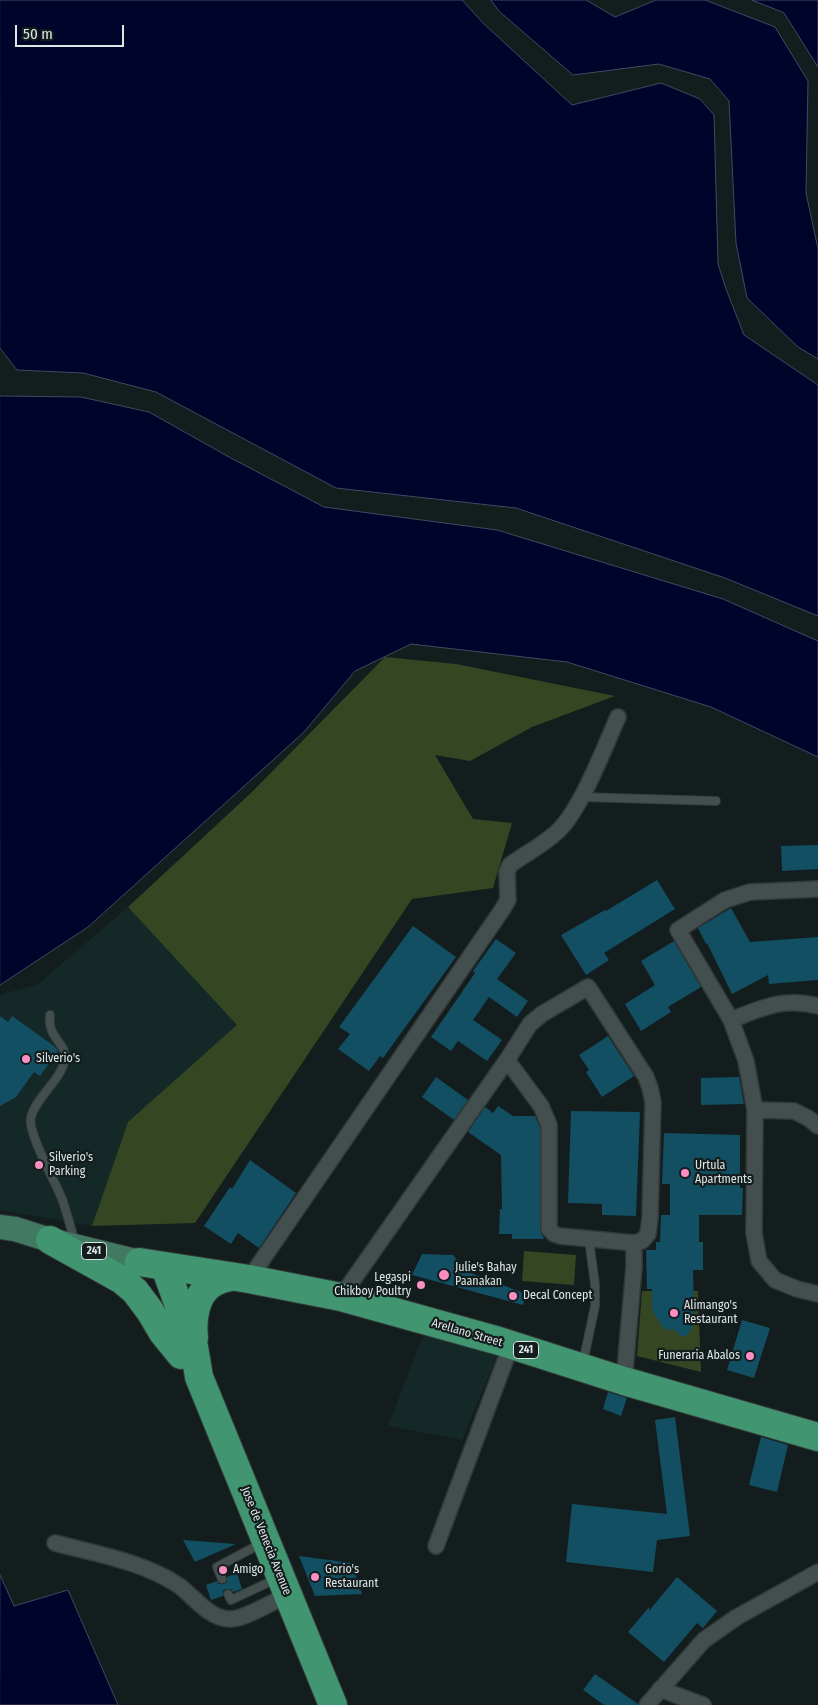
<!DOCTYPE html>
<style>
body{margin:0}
#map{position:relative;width:818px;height:1705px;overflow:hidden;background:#131d1d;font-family:"Fira Sans Condensed",sans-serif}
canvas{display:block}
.scale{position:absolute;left:15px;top:25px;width:109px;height:22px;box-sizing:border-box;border:2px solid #dfe6e6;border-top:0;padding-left:6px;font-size:15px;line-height:18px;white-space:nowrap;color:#dfe6e6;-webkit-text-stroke:4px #131d1d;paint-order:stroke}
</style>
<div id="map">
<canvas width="818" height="1705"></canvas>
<div class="scale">50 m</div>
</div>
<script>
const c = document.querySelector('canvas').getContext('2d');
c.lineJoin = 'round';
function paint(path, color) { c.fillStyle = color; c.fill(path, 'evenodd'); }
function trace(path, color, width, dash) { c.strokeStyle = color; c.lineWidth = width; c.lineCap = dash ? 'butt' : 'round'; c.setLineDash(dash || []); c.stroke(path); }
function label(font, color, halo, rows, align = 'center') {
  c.font = font + ' "Fira Sans Condensed",sans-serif'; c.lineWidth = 4.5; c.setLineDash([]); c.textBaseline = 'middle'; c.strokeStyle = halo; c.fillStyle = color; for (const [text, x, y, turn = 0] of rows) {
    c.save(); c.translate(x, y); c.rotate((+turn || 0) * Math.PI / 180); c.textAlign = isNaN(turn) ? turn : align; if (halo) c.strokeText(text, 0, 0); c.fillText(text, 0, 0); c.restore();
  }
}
paint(new Path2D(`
 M128,907L238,1025L128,1122L92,1226L0,1210V995L38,984Z
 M428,1323L499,1351L462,1440L388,1426Z`), '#142827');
paint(new Path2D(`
 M385,657L456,664L615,696L532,727L470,761L435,755L473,819L512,823L493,888L412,899L195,1223L92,1226L128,1122L237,1025L128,907L252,792Z
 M524,1251L576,1255L574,1285L522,1281Z
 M642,1291H698L701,1372L637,1356Z`), '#344722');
const water = new Path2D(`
 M0,0H462L484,24L572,105L661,83L700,99L714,115L718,264L726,289L744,335L818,385V616L725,578L516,508L336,488L156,392L83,373L17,370L0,348Z
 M491,0H586L615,17L656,0H705L775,27L808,81L806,193L818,249V359L798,347L747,298L736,243L729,101L710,79L659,64L573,75L500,12Z
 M752,0H818V67L784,13Z
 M0,396L81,397L149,412L229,457L324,507L497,530L723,599L818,641V757L711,707L567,662L411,644L355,671L304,732L88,927L0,985Z
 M0,1575L14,1606L68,1590L118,1705H0Z`);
paint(water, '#00042b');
trace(water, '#434863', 1);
paint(new Path2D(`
 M818,845V869L782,871L781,846Z
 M657,880L675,909L604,953L609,960L586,975L561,935L605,910L606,911Z
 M731,908L750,942L818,937V980L769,984L768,975L732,994L707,943L706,944L698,928Z
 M413,926L456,957L383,1058L380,1056L369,1071L338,1049L350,1034L339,1027Z
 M496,939L516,953L497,979L528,1001L517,1017L489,997L473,1020L502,1040L487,1061L458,1041L451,1051L431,1037L475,973L473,971Z
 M674,941L701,987L668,1007L671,1012L641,1031L625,1004L655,985L641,961Z
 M0,1016L8,1022L12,1016L54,1046L58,1051L40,1076L34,1072L16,1097L0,1106Z
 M608,1036L634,1076L602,1097L586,1072L589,1070L579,1055Z
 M436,1077L468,1100L454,1120L422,1097Z
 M739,1077L744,1104L701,1105V1078Z
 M498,1106L513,1116H535L540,1127V1229L544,1239H512V1234H499L500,1209H502L501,1155L468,1132L485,1107L493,1113Z
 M571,1111L640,1112L636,1216L602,1215V1204L568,1203Z
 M664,1133L740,1135V1188H743L742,1215H699V1242H703V1270H693L694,1322L690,1331L686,1336H681L674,1329L667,1330L661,1325L652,1309V1289H647L646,1250H656V1242H660L661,1215H670V1184H662Z
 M250,1160L296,1193L259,1248L238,1233L231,1244L204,1226L230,1187L232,1189Z
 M422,1254L453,1255L466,1271L526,1294L523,1305L412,1275Z
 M742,1320L770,1328L754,1378L727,1370Z
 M608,1392L627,1398L621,1416L603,1409Z
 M675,1417L690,1536L657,1540L653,1572L566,1562L572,1504L667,1514L655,1420Z
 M761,1437L788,1445L777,1492L749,1485Z
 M183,1540L236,1544L195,1562Z
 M299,1556L352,1563L362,1594L315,1596Z
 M237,1573L242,1589L233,1592L231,1589H226L223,1591V1596L211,1600L206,1585L217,1581L219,1584H224L227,1582V1577Z
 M677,1577L717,1611L703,1628L697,1623L664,1662L628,1632L649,1607V1611Z
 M595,1674L638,1704V1705H604L583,1690Z`), '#124f63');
const lane = new Path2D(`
 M581,797L716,801
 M50,1015C47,1038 66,1043 65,1057C64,1078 37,1095 31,1117C27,1132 55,1181 62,1199C67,1213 71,1228 75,1243
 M583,1363L595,1306V1284L589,1240
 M222,1579L217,1567L262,1543
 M228,1594L231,1600L278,1578`);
const street = new Path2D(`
 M818,889L750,892L725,900L678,930L731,1020L746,1061L755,1110L754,1233L759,1261L775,1280L797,1289L818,1294
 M731,1020C762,1008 783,997 818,1006
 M507,1060L541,1106L549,1125V1229L554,1234L560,1236L634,1243
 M755,1110L794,1111L808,1118L818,1126
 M249,1279L502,910L508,900L507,872L510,865C525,854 543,845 557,832C581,810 604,748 618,717
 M341,1297L507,1060L530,1024L542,1014L588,987L646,1077L650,1088L653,1102L650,1218L648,1234L642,1241L634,1243V1267L624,1381
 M55,1543C95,1554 142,1561 178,1585C194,1596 209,1620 232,1619C246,1618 274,1601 288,1595
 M436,1546L511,1345
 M660,1689L703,1705
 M647,1705L704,1640L737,1617L818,1572`);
const primary = new Path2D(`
 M0,1227L15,1229L50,1240L139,1262`);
const highway = new Path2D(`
 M50,1240L122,1280L135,1291L150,1311L163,1333L181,1355
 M139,1262L249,1279L341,1297L499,1341L624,1381L818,1437
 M165,1267L194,1347L199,1377L333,1705
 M194,1338C192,1319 195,1292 215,1282C219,1280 225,1278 230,1277`);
trace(lane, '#333938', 10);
trace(street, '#333938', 18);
trace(primary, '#333938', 26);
trace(highway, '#333938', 30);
trace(lane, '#434f4e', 8);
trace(street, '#434f4e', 15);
trace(primary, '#427962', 24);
trace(highway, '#419570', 28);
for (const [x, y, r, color] of [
 [26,1059,5,"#fb8fc3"],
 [39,1165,5,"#fb8fc3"],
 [685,1173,5,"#fb8fc3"],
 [444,1275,6,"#fb8fc3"],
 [421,1285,5,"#fb8fc3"],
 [513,1296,5,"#fb8fc3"],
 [674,1313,5,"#fb8fc3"],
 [750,1356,5,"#fb8fc3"],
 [223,1570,5,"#fb8fc3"],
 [315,1577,5,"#fb8fc3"]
]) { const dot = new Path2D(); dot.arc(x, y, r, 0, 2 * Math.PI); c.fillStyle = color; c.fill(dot); trace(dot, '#131d1d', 2); }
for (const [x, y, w] of [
 [94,1251,25],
 [526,1350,25]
]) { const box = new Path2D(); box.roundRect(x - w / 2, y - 8.5, w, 17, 4); c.fillStyle = '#131d1d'; c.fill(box); trace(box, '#dfe6e6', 1); }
label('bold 11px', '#dfe6e6', null, [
 ["241",94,1251],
 ["241",526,1350]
]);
label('12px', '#dfe6e6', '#131d1d', [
 ["Silverio's",36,1059],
 ["Silverio's",49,1158],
 ["Parking",49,1172],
 ["Urtula",695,1166],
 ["Apartments",695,1180],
 ["Julie's Bahay",455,1268],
 ["Paanakan",455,1282],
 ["Legaspi",411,1278,"right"],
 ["Chikboy Poultry",411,1292,"right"],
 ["Decal Concept",523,1296],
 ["Alimango's",684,1306],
 ["Restaurant",684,1320],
 ["Funeraria Abalos",740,1356,"right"],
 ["Amigo",233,1570],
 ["Gorio's",325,1570],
 ["Restaurant",325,1584]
], 'left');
label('12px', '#dfe6e6', '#131d1d', [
 ["Arellano Street",467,1333,16],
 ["Jose de Venecia Avenue",266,1541,68]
]);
</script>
